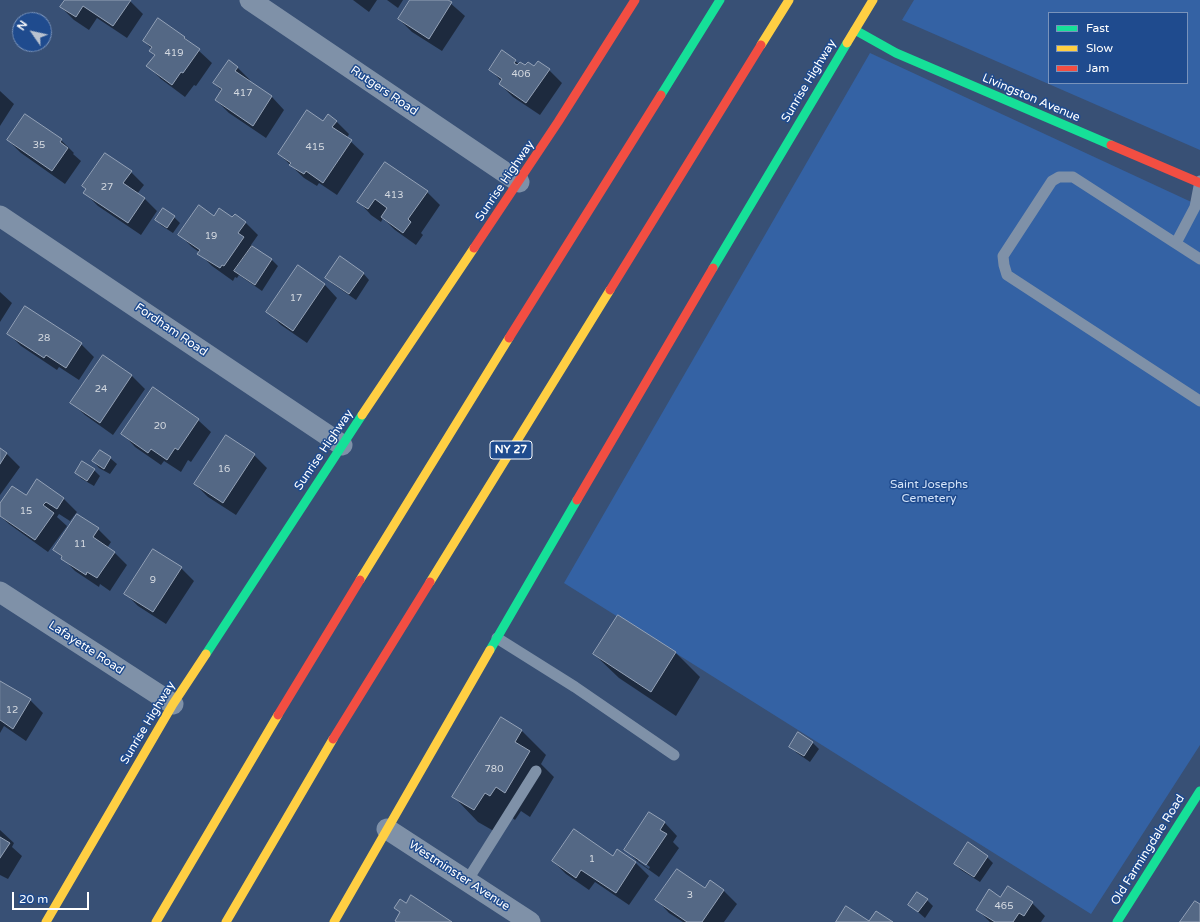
<!DOCTYPE html>
<style>
body{margin:0}
#map{position:relative;width:1200px;height:922px;overflow:hidden;background:#385075;font-family:"Varela Round",sans-serif}
canvas{display:block}
.legend{position:absolute;left:1048px;top:12px;width:140px;height:72px;box-sizing:border-box;background:#1f4b8e;border:1px solid #7993bb;margin:0;padding:5px 7px;list-style:none;font-size:12px;color:#fff}
.legend li{display:flex;align-items:center;gap:8px;height:20px}
.legend b{width:20px;border:1px solid #7993bb}
.north{position:absolute;left:12px;top:12px;width:40px;height:40px;box-sizing:border-box;background:#1f4b8e;border:1px solid #7993bb;border-radius:50%;rotate:304deg;font-size:11px;font-weight:700;line-height:16px;text-align:center;color:#fff}
.north::after{content:'';display:block;margin:auto;width:14px;height:18px;background:#b9c2cf;clip-path:polygon(50% 0,100% 100%,50% 72%,0 100%)}
.scale{position:absolute;left:12px;top:892px;width:77px;height:18px;box-sizing:border-box;border:2px solid #fff;border-top:0;padding-left:5px;font-size:12px;line-height:14px;white-space:nowrap;color:#fff;-webkit-text-stroke:3px #1f4b8e;paint-order:stroke}
</style>
<div id="map">
<canvas width="1200" height="922"></canvas>
<ul class="legend">
<li><b style="height:5px;background:#16e098"></b>Fast</li>
<li><b style="height:5px;background:#ffcf43"></b>Slow</li>
<li><b style="height:5px;background:#f24e42"></b>Jam</li>
</ul>
<div class="north">N</div>
<div class="scale">20 m</div>
</div>
<script>
const c = document.querySelector('canvas').getContext('2d');
c.lineJoin = 'round';
function paint(path, color) { c.fillStyle = color; c.fill(path, 'evenodd'); }
function trace(path, color, width, dash) { c.strokeStyle = color; c.lineWidth = width; c.lineCap = dash ? 'butt' : 'round'; c.setLineDash(dash || []); c.stroke(path); }
function label(font, color, halo, rows, align = 'center') {
  c.font = font + ' "Varela Round",sans-serif'; c.lineWidth = 3; c.setLineDash([]); c.textBaseline = 'middle'; c.strokeStyle = halo; c.fillStyle = color; for (const [text, x, y, turn = 0] of rows) {
    c.save(); c.translate(x, y); c.rotate((+turn || 0) * Math.PI / 180); c.textAlign = isNaN(turn) ? turn : align; if (halo) c.strokeText(text, 0, 0); c.fillText(text, 0, 0); c.restore();
  }
}
paint(new Path2D(`
 M914,0H1200V150L902,20ZM1049,13H1187V83H1049Z
 M870,53L1200,206V745L1091,914L564,583Z`), '#3462a4');
paint(new Path2D(`
 M66,0H129L143,14L127,38L97,18L89,30L74,20L61,7Z
 M353,0H377L369,12Z
 M387,0H403L398,8Z
 M411,0H450L449,2L465,16L442,51L412,32L399,19Z
 M184,37L212,63L196,86L194,85L185,97L161,79L148,66L155,56L150,51L152,49L144,41Z
 M502,52L519,64L525,67H534L538,62L549,70L562,83L540,115L513,97L500,84L502,82L490,69Z
 M237,67L250,80L249,82L272,97L284,110L266,138L229,113L216,100L222,91L214,83Z
 M0,91L14,104L0,126Z
 M336,121L349,134L347,138L364,154L337,195L319,183L317,186L304,178L279,154L323,122Z
 M8,140H61L74,153L73,154L81,161L65,184L21,153Z
 M385,164L427,192L440,205L421,233L423,235L416,245L395,230L383,218L381,222L371,215L359,202Z
 M131,172L144,185L137,194L144,198L157,211L141,235L98,206L85,193Z
 M174,217L180,223L173,233L162,226L156,220Z
 M215,217L233,219L245,222L258,235L251,245L272,260L278,266L262,291L239,275L237,278L235,277L233,281L212,266L199,253V252L192,247L179,234Z
 M298,267L325,285L337,298L307,343L281,325L268,312Z
 M363,273L369,280L356,300L333,284L326,278Z
 M0,292L12,303L0,322Z
 M25,307L81,344L94,357L79,380L59,367L57,370L21,346L8,333Z
 M103,357L132,376L145,389L113,435L85,415L72,403Z
 M198,420L211,432L191,462L188,460L181,472L164,461L161,465L135,447L123,434Z
 M226,436L254,455L267,468L236,515L208,497L195,484Z
 M0,449L7,454L20,467L0,495Z
 M110,458L117,464L110,474L99,468L93,461Z
 M94,470L100,476L94,486L82,479L76,473Z
 M37,481L64,499L77,512L70,521L59,514L57,517L67,526L48,552L9,524L0,516V505L26,496Z
 M98,529L111,542L107,548L114,552L127,565L110,591L100,584L99,587L75,571L55,550Z
 M181,568L194,581L166,624L138,606L125,593Z
 M619,617L676,653L700,677L676,716L619,678L594,654Z
 M0,682L30,700L43,713L26,741L4,726L0,733Z
 M501,718L522,731L546,755L541,764L554,777L530,817L521,811L515,820L510,816L499,834L478,822L454,797Z
 M798,734L813,743L819,749L810,762L797,753L790,746Z
 M649,813L665,823L677,836L673,842L679,848L659,877L638,862L625,849ZM638,858L650,867L649,869L638,861Z
 M0,830L14,843L12,847L22,856L8,879L0,875Z
 M618,851L636,863L649,876L629,905L595,882L589,890L566,874L553,861L613,857Z
 M987,857L993,863L980,882L961,870L955,864Z
 M710,882L724,891L737,904L724,922H683L669,913L657,900L705,890Z
 M1001,898L1032,903L1045,916L1041,922H990L977,909Z
 M927,900L933,906L925,918L910,905Z`), '#0007');
const building = new Path2D(`
 M65,0H131L113,26L83,6L76,17L60,7Z
 M410,0H448L452,2L429,39L398,19Z
 M158,18L185,37L184,38L200,49L183,73L181,72L172,85L146,66L155,55L149,51L152,47L143,41Z
 M502,50L516,60L514,63L517,65L520,62L525,65L528,62L534,66L538,61L550,69L526,103L499,84L502,79L489,70Z
 M229,60L238,67L235,71L272,96L253,126L215,100L222,89L213,83Z
 M307,110L323,121L328,114L337,121L332,127L352,140L323,183L306,171L304,174L289,165L291,163L278,154Z
 M25,114L62,139L60,142L68,148L52,171L7,140Z
 M105,153L132,171L123,183L145,198L128,223L83,193L86,189L82,186Z
 M385,162L428,191L408,219L411,222L403,233L381,217L387,208L375,199L368,209L357,202Z
 M199,205L214,216L219,208L232,217L235,214L246,222L238,233L244,237L224,266L222,265L220,268L197,254L200,250L178,235Z
 M163,208L175,216L167,228L155,220Z
 M252,246L272,259L255,285L234,271Z
 M340,256L364,273L349,294L325,278Z
 M298,265L325,284L293,331L266,312Z
 M25,306L82,343L66,368L46,355L44,358L7,334Z
 M103,355L132,375L100,423L70,403Z
 M153,387L199,419L178,450L175,448L167,460L151,449L148,453L121,434Z
 M226,435L255,454L223,503L194,484Z
 M0,448L7,453L0,464Z
 M100,450L111,457L104,469L92,461Z
 M82,461L95,469L87,481L75,473Z
 M37,479L64,498L57,509L46,502L43,505L54,513L35,540L0,516V503L12,486L26,495Z
 M77,514L99,528L93,537L115,552L97,578L87,572L86,575L61,559L62,556L53,550Z
 M153,549L182,567L153,612L124,594Z
 M618,615L676,652L651,692L593,654Z
 M0,681L31,699L13,729L0,720Z
 M501,717L522,730L515,742L530,751L505,793L496,787L490,796L485,793L474,810L452,797Z
 M798,732L813,742L804,756L789,747Z
 M649,812L665,822L660,830L667,834L646,865L624,850Z
 M574,829L613,856L617,849L636,862L616,893L581,870L576,878L552,861Z
 M0,837L10,843L0,858Z
 M968,842L988,856L974,877L954,864Z
 M677,869L705,888L710,880L724,890L702,922H687L655,900Z
 M1008,886L1033,902L1024,916L1019,913L1013,922H995L976,910L989,889L1000,897Z
 M917,892L928,899L918,912L908,905Z
 M411,895L452,922H397L395,921L400,912L394,908L400,899L406,903Z
 M1195,901L1200,904V922H1180Z
 M846,906L869,921L876,911L893,922H836Z`);
paint(building, '#546885');
trace(building, '#94a2b7', 1);
trace(new Path2D(`
 M1176,243L1195,207L1200,181
 M1200,259L1073,177H1059L1052,181L1003,256L1004,265L1007,275L1200,401
 M497,638L575,687L674,755
 M467,881L536,771`), '#7f91a8', 11);
trace(new Path2D(`
 M250,0L519,182
 M0,216L342,445
 M0,592L173,704
 M387,829L530,922`), '#7f91a8', 21);
trace(new Path2D(`
 M855,30L896,53L1111,145
 M661,95L720,0
 M713,268L847,43
 M490,650L577,500
 M206,654L362,415
 M1117,922L1200,791`), '#16e098', 9);
trace(new Path2D(`
 M847,43L873,0
 M761,45L789,0
 M362,415L474,248
 M360,580L509,338
 M430,582L610,290
 M46,922L173,704L206,654
 M156,922L278,715
 M226,922L333,739
 M334,922L490,650`), '#ffcf43', 9);
trace(new Path2D(`
 M1111,145L1200,183
 M474,248L558,122L635,0
 M610,290L761,45
 M509,338L661,95
 M577,500L713,268
 M278,715L360,580
 M333,739L430,582`), '#f24e42', 9);
label('10px', '#d4d9e0', null, [
 ["419",174,53],
 ["406",521,74],
 ["417",243,93],
 ["35",39,145],
 ["415",315,147],
 ["27",107,187],
 ["413",394,195],
 ["19",211,236],
 ["17",296,298],
 ["28",44,338],
 ["24",101,389],
 ["20",160,426],
 ["16",224,469],
 ["15",26,511],
 ["11",80,544],
 ["9",153,580],
 ["12",12,710],
 ["780",494,769],
 ["1",592,859],
 ["3",690,895],
 ["465",1004,906]
]);
for (const [x, y, w] of [
 [511,450,42]
]) { const box = new Path2D(); box.roundRect(x - w / 2, y - 9, w, 18, 3); c.fillStyle = '#1f4b8e'; c.fill(box); trace(box, '#fff', 1); }
label('bold 11px', '#fff', null, [
 ["NY 27",511,450]
]);
label('12px', '#fff', '#1f4b8e', [
 ["Sunrise Highway",809,81,-59],
 ["Rutgers Road",384,91,34],
 ["Livingston Avenue",1031,98,23],
 ["Sunrise Highway",505,181,-56],
 ["Fordham Road",171,330,34],
 ["Sunrise Highway",324,450,-56],
 ["Lafayette Road",86,648,33],
 ["Sunrise Highway",148,723,-59],
 ["Old Farmingdale Road",1148,850,-58],
 ["Westminster Avenue",459,876,33]
]);
label('12px', '#d3e3f9', '#1f4b8e', [
 ["Saint Josephs",929,485],
 ["Cemetery",929,499]
]);
</script>
